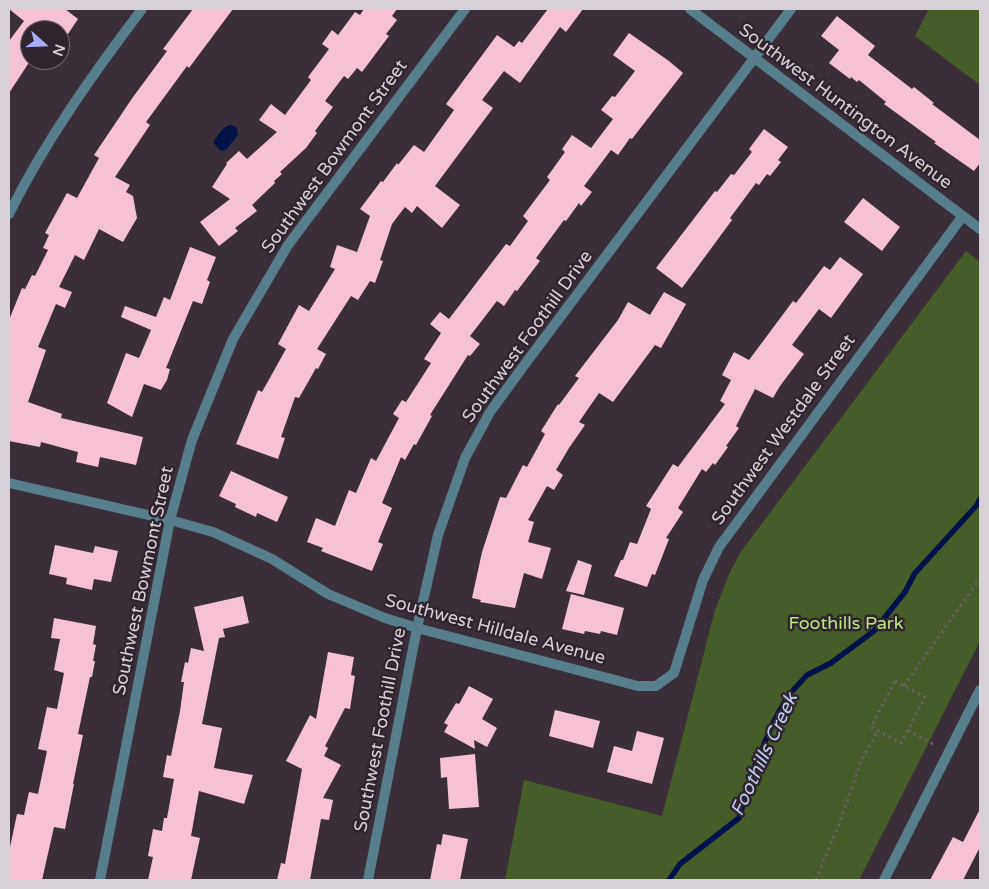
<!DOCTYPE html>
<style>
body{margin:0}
#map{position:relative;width:989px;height:889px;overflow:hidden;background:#3a2f39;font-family:"Varela Round",sans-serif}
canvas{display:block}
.frame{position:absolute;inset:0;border:10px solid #d7d0d6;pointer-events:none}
.north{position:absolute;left:20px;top:20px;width:50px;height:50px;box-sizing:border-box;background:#30252e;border:1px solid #736971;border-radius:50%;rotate:110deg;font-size:14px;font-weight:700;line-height:20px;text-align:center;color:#d7d0d6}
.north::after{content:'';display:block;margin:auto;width:18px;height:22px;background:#abaffb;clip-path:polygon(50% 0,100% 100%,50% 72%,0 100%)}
</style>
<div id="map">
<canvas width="989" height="889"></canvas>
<div class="frame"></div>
<div class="north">N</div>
</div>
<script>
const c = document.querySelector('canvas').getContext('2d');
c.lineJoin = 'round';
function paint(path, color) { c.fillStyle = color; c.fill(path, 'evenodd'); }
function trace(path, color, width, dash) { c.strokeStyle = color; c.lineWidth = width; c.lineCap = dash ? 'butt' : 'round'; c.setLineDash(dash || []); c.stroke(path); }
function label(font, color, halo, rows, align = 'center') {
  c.font = font + ' "Varela Round",sans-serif'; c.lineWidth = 5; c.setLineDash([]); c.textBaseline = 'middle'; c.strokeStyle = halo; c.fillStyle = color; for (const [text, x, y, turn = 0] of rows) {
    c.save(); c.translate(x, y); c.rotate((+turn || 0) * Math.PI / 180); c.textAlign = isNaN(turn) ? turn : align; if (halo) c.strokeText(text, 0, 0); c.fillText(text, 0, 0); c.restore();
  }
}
paint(new Path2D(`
 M929,9H980V85L915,36Z
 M966,251L980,262V641L859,880H505L524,780L662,816L715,610L730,572L742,550Z`), '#465d2a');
paint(new Path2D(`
 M231,125L237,128L238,135L226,150L221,151L215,145L214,141C219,134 223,126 231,125Z`), '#021148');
trace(new Path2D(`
 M669,880L680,864L739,818L754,768L773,723L787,697L807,675L831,663L874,631L905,592L915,573L977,505L980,499`), '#021148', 5.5);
paint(new Path2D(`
 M9,9H65L78,19L68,34L63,30H30V61L9,93V41L24,21Z
 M193,9H233L189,68L187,66L146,122L150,125L115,177L130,185L126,192L133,196L137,218L123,242L99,229L84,260L75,255L59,287L72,292L65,308L56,304L38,347L46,350L28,402L62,414L61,418L143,437L136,465L100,457L98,467L76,462L78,452L41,442L40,447L9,441V320L22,288L25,289L32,275L35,276L48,250L43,248L49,235L45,233L67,193L77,198L99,158L94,155L133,97L167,51L163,49Z
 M364,9H397L392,16L397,20L386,34L389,36L362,72L357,68L348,79L344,76L325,101L333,107L315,131L317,133L306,148L280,172L282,174L274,181L275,183L252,205L257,211L235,228L238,231L219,246L200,222L230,199L212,187L227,164L226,163L239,151L247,159L277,132L259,120L271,104L285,115L311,80L308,77L329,49L322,44L332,30L338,35L355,12L360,15Z
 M548,9H583L566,32L560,27L520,83L504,71L482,100L493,108L435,186L460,205L442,228L417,206L412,213L405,207L392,224L380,260L383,261L375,283L370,281L358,300L351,296L317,349L326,354L318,369L316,368L299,398L295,397L281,437L285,438L278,459L236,444L258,390L262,392L286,349L278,344L299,305L309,311L335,269L330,267L337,245L357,252L370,216L360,209L381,181L383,182L397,163L398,165L414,145L424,152L454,110L446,104L497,35L514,47L519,41L522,43Z
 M837,16L875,46L868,55L912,89L914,87L934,103L932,104L980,140V163L974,171L934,143L936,142L884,104L886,102L859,80L857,82L851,77L850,79L829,63L839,50L821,36Z
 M629,33L669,61L683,73L632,139L630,138L618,155L611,150L584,186L592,192L581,206L579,203L566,221L564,220L536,258L540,261L517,291L515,290L504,306L497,301L470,336L480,344L470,356L468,355L430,415L432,416L416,445L414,444L405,460L401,457L382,503L392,508L378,542L383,544L372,571L321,551L323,548L307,542L316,518L335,526L349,490L356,493L371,458L376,461L399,418L393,414L402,400L406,402L431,363L424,359L441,333L430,324L440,312L449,319L506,244L510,246L528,221L523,216L550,180L547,177L565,152L562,149L572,135L591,148L613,119L601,110L612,96L615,97L635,71L613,55Z
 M764,129L788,147L778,160L781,162L770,176L767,174L759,185L756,183L730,218L732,220L682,288L656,268L715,191L717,192L731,174L734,175L752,152L749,149Z
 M863,198L900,227L882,251L844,222Z
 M190,247L216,257L207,280L210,282L202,304L193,301L166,368L170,369L167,380L161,390L144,384L132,417L107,403L126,353L139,358L151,330L121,317L125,306L156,317L164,297L170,300Z
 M840,257L863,274L831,318L819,309L792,345L804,354L780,386L773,398L755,389L736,426L739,428L726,446L728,447L715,465L713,463L706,472L702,469L678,508L683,512L666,538L669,539L655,575L652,574L647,587L614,576L621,560H623L630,542L637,544L651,509L646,506L673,464L678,467L725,404L720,401L731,380L722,375L734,352L749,360L793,301L796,303L824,266L830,270Z
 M664,292L686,304L661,348L655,345L613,402L599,393L579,422L585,425L569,448L556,470L563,475L554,490L547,486L528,520L534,522L528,542L551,548L542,579L524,573L515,608L480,602L481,600L472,598L482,552L500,497L506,498L523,465L527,467L545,434L541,431L558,404L559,405L579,378L575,376L618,320L628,302L650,315Z
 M231,471L288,497L277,522L257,513L256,517L235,507L236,504L219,496Z
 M55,545L93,553L95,546L118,551L111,582L94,579L92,590L66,584L67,578L49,574Z
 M578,560L592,565L584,595L566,591Z
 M571,594L624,608L617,635L601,631L600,634L585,631L584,634L562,629Z
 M243,596L249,623L223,629L225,637L219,638L202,724L222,728L214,768L253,775L244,804L199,791L191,836L200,838L191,880H148L153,857L148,856L153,829L162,831L164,818H167L174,779L163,777L167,755L171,756L180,711L184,682H181L185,662L188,663L191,648L204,651L194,607Z
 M54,618L96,626L93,644L96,645L93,661H95L92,677H90L78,734L83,735L73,784H74L65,829L54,827L42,880H9V852L17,814L24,815L29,792L38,794L47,751L38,749L47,707L57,709L64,673L54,670L60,639L51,638Z
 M328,652L354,657L351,675L355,676L350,709L345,708L325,746L328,748L324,756L341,765L323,798L333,800L329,820L321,819L310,880H277L281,863L285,864L302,769L286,761L310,715L316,719Z
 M469,686L493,699L482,719L497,728L487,747L474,740L475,749L444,732L448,725L444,723L456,703L459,704Z
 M555,710L600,721L593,748L549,736Z
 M637,731L664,738L652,784L607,772L614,746L632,751Z
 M475,754L479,807L449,809L447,777L441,778L440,758Z
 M980,809V847L963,880H930L953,837L963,842Z
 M443,834L468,839L460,880H430L437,844L441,845Z`), '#f6c2d3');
trace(new Path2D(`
 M895,681L925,697L901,743L871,727Z
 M904,686L980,578
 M908,730L936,746
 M816,880L839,824L862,759L878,731`), '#6a6069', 3, [2.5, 4]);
trace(new Path2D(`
 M690,9L980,229
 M9,214C45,141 93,74 142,9
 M9,483L170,520L213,532L272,559L328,594L385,618L417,628L638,686H656L674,673L703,580L719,547L962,217
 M100,880L170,520L192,440L233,339L288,245L465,9
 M368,880L417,628L438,535L465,458L490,412L525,364L791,9
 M884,880L980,690`), '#587e8b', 10);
label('18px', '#d7d0d6', '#30252e', [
 ["Southwest Huntington Avenue",845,107,37],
 ["Southwest Bowmont Street",335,157,-54],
 ["Southwest Foothill Drive",528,337,-54],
 ["Southwest Westdale Street",784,430,-54],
 ["Southwest Bowmont Street",144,581,-78],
 ["Southwest Hilldale Avenue",495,630,15],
 ["Southwest Foothill Drive",381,730,-79]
]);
label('18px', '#b9e684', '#30252e', [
 ["Foothills Park",846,624]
]);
label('italic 19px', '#bbcdf1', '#30252e', [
 ["Foothills Creek",765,755,-65]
]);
</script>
